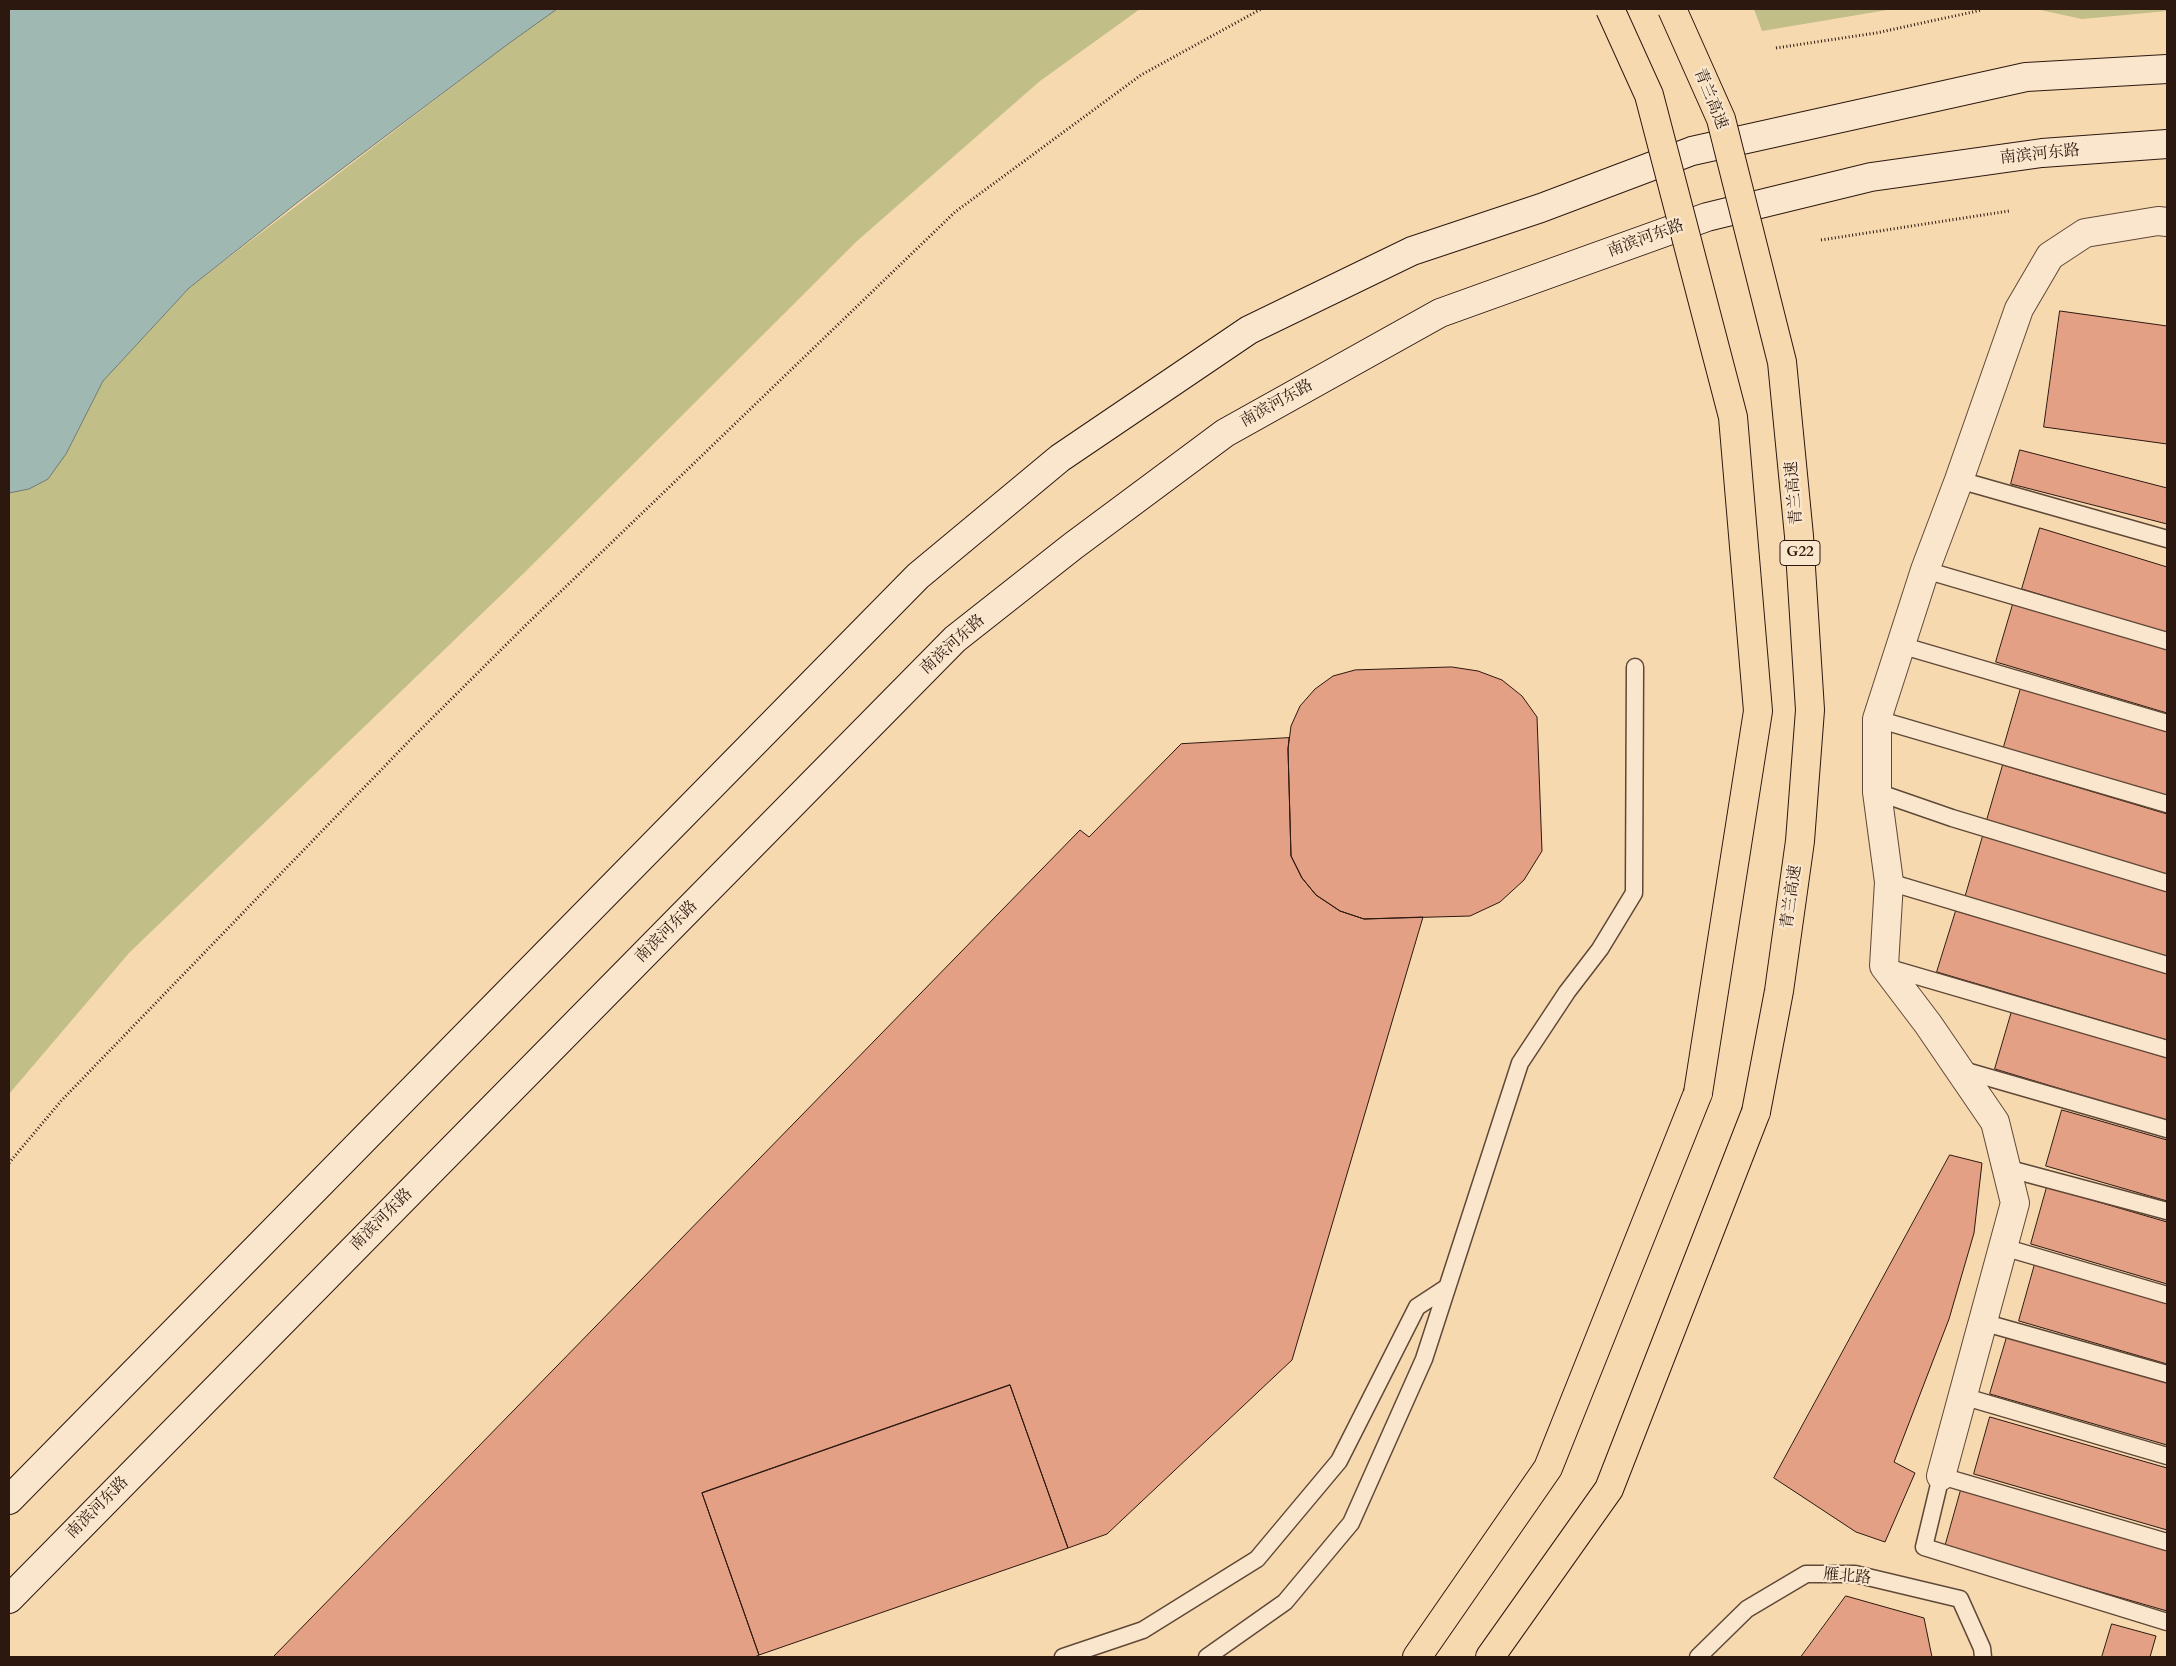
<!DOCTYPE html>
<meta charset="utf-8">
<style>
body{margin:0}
#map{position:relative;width:2176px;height:1666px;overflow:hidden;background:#f7d9b0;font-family:Cardo,serif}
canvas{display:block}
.frame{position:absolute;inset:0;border:10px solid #2d1810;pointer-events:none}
</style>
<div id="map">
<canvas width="2176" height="1666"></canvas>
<div class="frame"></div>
</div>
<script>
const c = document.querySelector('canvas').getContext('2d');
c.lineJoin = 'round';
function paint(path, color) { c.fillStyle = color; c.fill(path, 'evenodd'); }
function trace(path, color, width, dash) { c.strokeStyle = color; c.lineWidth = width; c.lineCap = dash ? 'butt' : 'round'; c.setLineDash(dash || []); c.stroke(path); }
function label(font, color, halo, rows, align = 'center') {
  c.font = font + ' Cardo,"Noto Serif SC",serif'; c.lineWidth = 4.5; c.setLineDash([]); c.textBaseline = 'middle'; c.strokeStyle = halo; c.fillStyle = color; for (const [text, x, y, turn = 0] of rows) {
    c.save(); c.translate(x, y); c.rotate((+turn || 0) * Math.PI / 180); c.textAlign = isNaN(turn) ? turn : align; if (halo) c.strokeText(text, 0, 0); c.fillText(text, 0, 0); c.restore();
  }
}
paint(new Path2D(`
 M557,9H1140L1040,81L857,241L523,574L129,953L9,1094V493L29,489L66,454L103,381L189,288L508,44Z
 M1754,9H1893L1762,31Z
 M2036,9H2167V11L2082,19Z`), '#c1be88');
const water = new Path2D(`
 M9,9H557L508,44L298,202L189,288L103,381L66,454L48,479L29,489L9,493Z`);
paint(water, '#9fb9b2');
trace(water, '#717971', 1);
const building = new Path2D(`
 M2060,311L2167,326V444L2044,427Z
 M2020,450L2167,488V524L2011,484Z
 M2040,528L2167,567V633L2022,589Z
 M2014,601L2167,647V713L1996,662Z
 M1452,667L1478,671L1502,680L1522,696L1537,717L1542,851L1524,880L1500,902L1470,916L1364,919L1340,911L1316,895L1302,878L1291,856L1288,749L1291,726L1300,706L1315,689L1333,676L1355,670Z
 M2021,688L2167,731V798L2003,750Z
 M1289,738L1288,749L1291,856L1302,878L1316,895L1340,911L1364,919L1423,917L1292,1360L1107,1534L1068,1548L1010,1385L702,1493L759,1655L755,1657H273L1080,830L1089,837L1181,744Z
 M2003,765L2167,814V881L1985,827Z
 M1983,836L2167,890V957L1965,898Z
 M1956,911L2167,973V1040L1937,972Z
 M2012,1011L2167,1058V1121L1995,1069Z
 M2062,1110L2167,1140V1201L2046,1166Z
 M1950,1155L1982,1163L1974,1233L1949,1319L1894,1462L1915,1473L1885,1542L1856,1532L1774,1478Z
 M2047,1187L2167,1222V1284L2031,1244Z
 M2035,1264L2167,1303V1364L2019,1321Z
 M2007,1337L2167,1383V1445L1990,1394Z
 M1010,1385L1068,1548L759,1655L702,1493Z
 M1990,1417L2167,1468V1530L1974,1474Z
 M1961,1490L2167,1549V1611L1945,1547Z
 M1846,1596L1924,1618L1932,1657H1801Z
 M2112,1624L2156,1636L2150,1657H2102Z`);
paint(building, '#e3a084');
trace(building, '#2d1810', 1);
const lane = new Path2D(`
 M1959,480L2167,539
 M1925,570L2167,641
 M1900,645L2167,723
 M1877,719L2167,804
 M1877,792L1952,818L2167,883
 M1889,882L2167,965
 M1886,967L2167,1049
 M1959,1069L2167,1129
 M2006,1168L2167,1211
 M2003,1247L2167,1295
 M1982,1322L2167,1374
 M1962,1396L2167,1456
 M2167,1542L1941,1476L1924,1547L2167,1622
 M1063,1657L1143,1630L1257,1559L1339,1461L1417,1307L1446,1288
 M1207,1657L1285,1602L1351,1523L1424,1359L1520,1063L1567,992L1600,949L1634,893L1635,667
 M1698,1657L1747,1609L1806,1574H1855L1960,1599L1982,1648L1983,1657`);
const street = new Path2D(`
 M1941,1476L2015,1203L1995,1122L1928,1024L1884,966L1889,882L1877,792V719L1925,570L1959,480L2019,309L2050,256L2085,233L2158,221L2167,222`);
const secondary = new Path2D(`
 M9,1500L918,576L1060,458L1249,330L1412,251L1541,208L1692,151L2026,77L2167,69
 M9,1599L955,639L1073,546L1225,433L1440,313L1707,217L1871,177L2042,153L2167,144`);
const highway = new Path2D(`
 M1417,1657L1548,1468L1698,1093
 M1490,1657L1609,1489L1756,1112`);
trace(lane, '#604838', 19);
trace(street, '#604838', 30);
trace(secondary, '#2d1810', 30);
trace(highway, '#2d1810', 30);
trace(new Path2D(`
 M1776,48L1876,33L1982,10
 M1821,240L2009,211
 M9,1163L61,1101L411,739L527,624L955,212L1141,75L1261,9`), '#2d1810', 3, [1, 2.5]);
trace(lane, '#fae6cc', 16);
trace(street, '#fae6cc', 28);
trace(secondary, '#fae6cc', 28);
trace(highway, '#f7d9b0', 28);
const highwayBridge = new Path2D(`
 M1610,9L1649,95L1733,417L1758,711L1698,1093
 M1672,9L1721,119L1782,362L1799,536L1810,710L1800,841L1779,991L1756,1112`);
trace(highwayBridge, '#2d1810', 30, []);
trace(highwayBridge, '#f7d9b0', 28);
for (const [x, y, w] of [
 [1800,553,40]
]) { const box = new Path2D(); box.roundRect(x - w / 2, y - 12.5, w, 25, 4); c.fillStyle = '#fae6cc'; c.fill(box); trace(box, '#2d1810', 1); }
label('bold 15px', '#2d1810', null, [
 ["G22",1800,553]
]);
label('16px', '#2d1810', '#fae6cc', [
 ["青兰高速",1710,99,68],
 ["南滨河东路",2040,155,-6],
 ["南滨河东路",1646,239,-20],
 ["南滨河东路",1277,404,-29],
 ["青兰高速",1795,493,-95],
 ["南滨河东路",953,645,-42],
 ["青兰高速",1792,897,-82],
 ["南滨河东路",667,932,-45],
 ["南滨河东路",382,1220,-45],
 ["南滨河东路",98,1508,-45],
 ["雁北路",1847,1577,5]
]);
</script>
